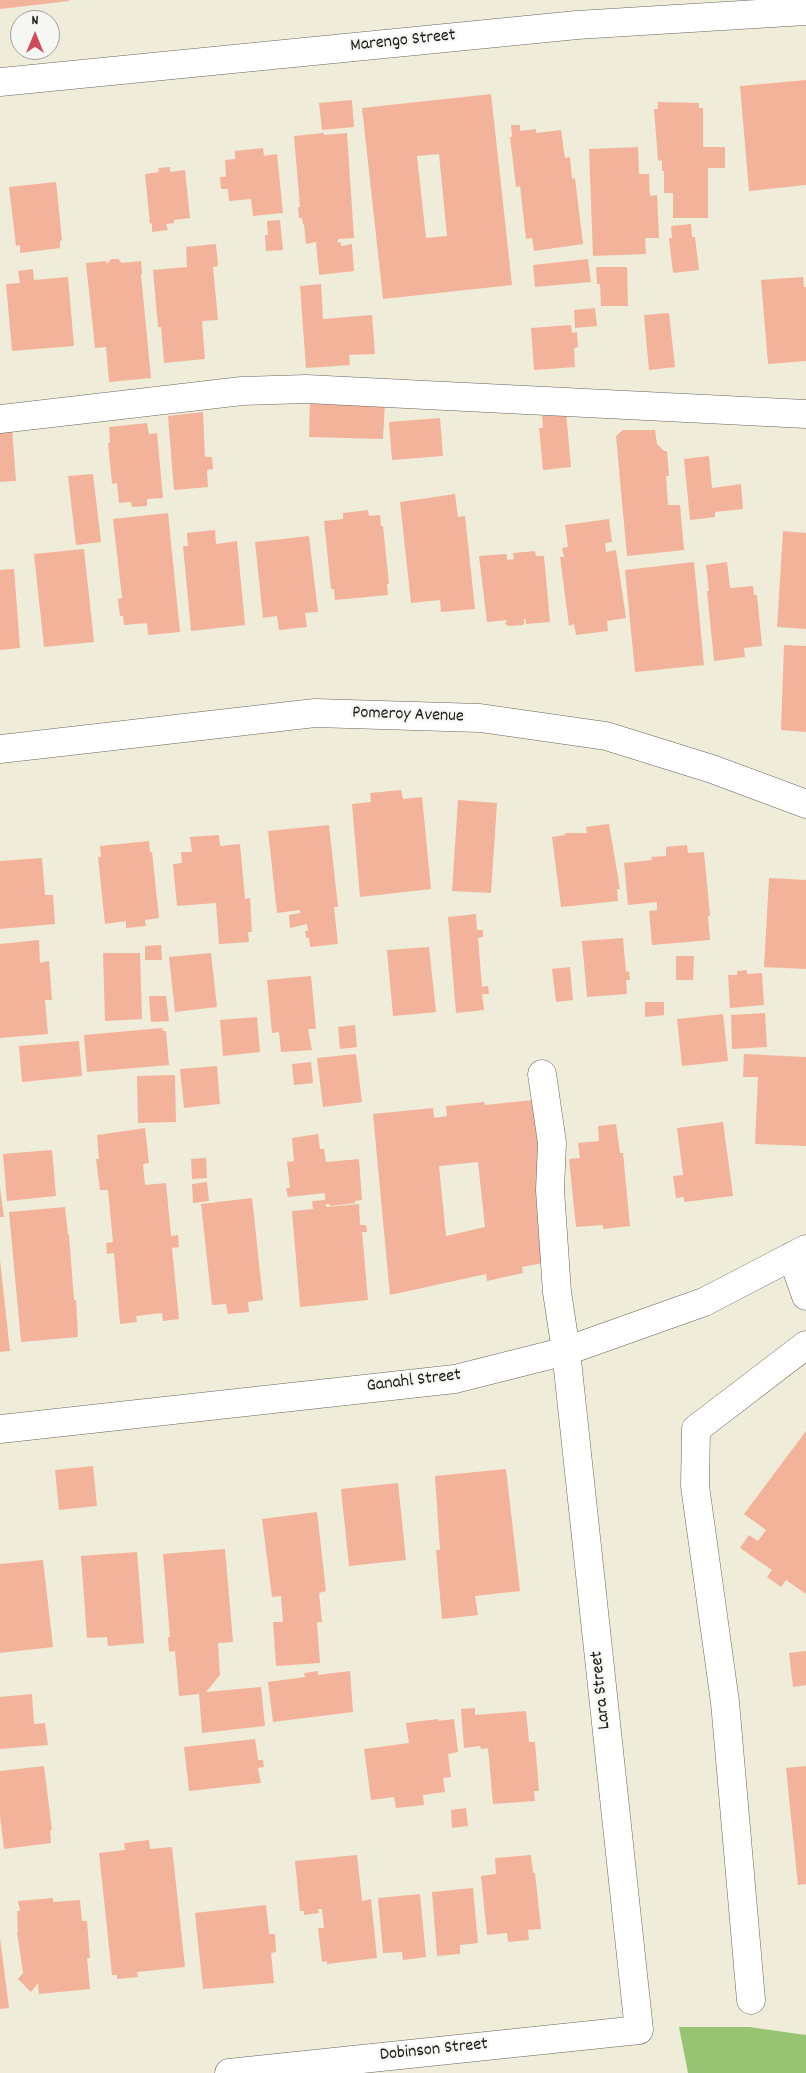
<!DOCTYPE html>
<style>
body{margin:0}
#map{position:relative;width:806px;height:2073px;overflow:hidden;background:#efecd9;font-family:Dekko,sans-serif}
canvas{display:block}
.north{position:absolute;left:10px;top:10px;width:50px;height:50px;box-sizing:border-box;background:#f6f6f2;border:1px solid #9f9f9c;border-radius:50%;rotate:0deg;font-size:14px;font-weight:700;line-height:20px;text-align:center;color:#1c1c1c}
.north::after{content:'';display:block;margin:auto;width:18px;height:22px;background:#d1495b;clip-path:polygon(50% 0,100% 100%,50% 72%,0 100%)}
</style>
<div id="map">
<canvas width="806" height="2073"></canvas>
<div class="north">N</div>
</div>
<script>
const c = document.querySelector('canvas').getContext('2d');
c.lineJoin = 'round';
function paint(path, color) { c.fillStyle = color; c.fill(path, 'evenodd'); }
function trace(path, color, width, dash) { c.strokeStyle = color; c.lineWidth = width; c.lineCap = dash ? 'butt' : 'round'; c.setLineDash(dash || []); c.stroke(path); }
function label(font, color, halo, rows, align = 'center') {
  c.font = font + ' Dekko,sans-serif'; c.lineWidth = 4.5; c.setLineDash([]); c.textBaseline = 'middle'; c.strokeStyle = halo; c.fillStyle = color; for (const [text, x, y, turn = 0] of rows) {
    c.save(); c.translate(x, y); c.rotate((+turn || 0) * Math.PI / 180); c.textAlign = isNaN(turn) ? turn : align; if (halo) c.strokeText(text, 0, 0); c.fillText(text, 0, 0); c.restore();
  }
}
paint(new Path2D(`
 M679,2027H749L806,2035V2073H688Z`), '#97c472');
paint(new Path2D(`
 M0,0H69V1L0,9Z
 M806,80V185L749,191L740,86Z
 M491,94L512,285L383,299L362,108ZM439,154L447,236L426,238L417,156Z
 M352,100L354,127L322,130L319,103Z
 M658,102L699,103V108H703V147H725V168H708V218H673V193H664V171H662V161L658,160L654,109H658Z
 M511,125H520V131L536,129V133L561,130L565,158L570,157L572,179L575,178L583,244L534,251L532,238L526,239L520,186L516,187L510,137H512Z
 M324,133V135L347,133L354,238L338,239V243L341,242V246L352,244L354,271L319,275L316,242L306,244L304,224H303L302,218H299L298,207H300L294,136Z
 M638,147L639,174H649L650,196L657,195L659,238H645L646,254L593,256L589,149Z
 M263,148L264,156L277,154L283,213L253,216L251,199L229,201L228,189H221L220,177H226L225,160L235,159V151Z
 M170,167V172L185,170L190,218L174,220V223L166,224L168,230L152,232V223L150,224L145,174L159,172L158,168Z
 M56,182L62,240L60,241V248L20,253V245L16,246L9,187Z
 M280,220L283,250L266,251L265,235H268L267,221Z
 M691,224L692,237H695L699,270L673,273L669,238H672L671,226Z
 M216,244L218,266L213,267L218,320L202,321L205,359L164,363L161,327H158L153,270L187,267L186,247Z
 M111,259H118L122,263L141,261L142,274L141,275L151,378L109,382L106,347L95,348L86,263L106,261L107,264Z
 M588,259L591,282L535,287L533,265Z
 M596,267H627L628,306H601L600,284H597Z
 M33,269L34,280L68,277L74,346L12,351L6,284L20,283L18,271Z
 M803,277L804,287H806V361L768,364L761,280Z
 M321,284L323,319L372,315L375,354L349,355L350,365L306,368L300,286Z
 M595,308L597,326L575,328L574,310Z
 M669,313L675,367L649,370L644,315Z
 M571,325L572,333L577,332L578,347L574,348L575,367L534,370L531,328Z
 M310,401L385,402L383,439L309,437Z
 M203,412L205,457H212L213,469L207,470L208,487L174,490L168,416Z
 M566,413L571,467L543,470L539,428H543L542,416Z
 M440,418L443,456L392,460L389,422Z
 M147,423L149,434L157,433L163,498L147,499V506L132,507L131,502L119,503L117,483L112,484L108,443H110L109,427Z
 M12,429L16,481L0,482V430Z
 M623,430H655L657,444L664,451H667L669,476H666L668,505H680L684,550L627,556L616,436Z
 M709,456L712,488L741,484L743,509L715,512V517L690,520L684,459Z
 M93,474L101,542L76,545L68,476Z
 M455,494L458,517L465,516L475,609L441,612L440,600L411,603L400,502Z
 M368,510L369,516L380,515L381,526H383L389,584H387L388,595L335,600L334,589H331L324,521L343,519V513Z
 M168,513L180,632L148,635L147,623L124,625L123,616H120L118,599L122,598L113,519Z
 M609,519L612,542L605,543L606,552L616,550L626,618L607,621L608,631L576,635L574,624L569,626L560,557H564L562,548L568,547L565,525Z
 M215,530L216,544L237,541L245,625L191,631L183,546H188L187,533Z
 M783,531L806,533V629L777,627Z
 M309,536L318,612L305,613L307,627L279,630L277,616L263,618L255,542Z
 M84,549L94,642L44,647L34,554Z
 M535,551L536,556H544L550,622L526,624V619H523L525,622L523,625L509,626L505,624L507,620L487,622L479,556L507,554V560L514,559L513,553Z
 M694,562L704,665L635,672L625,570Z
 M727,562L730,588L753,586L754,595H757L762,646L744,648L745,657L714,661L707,591H709L706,565Z
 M14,569L20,648L0,650V570Z
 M784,645L806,646V732L781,730Z
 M401,790L403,799L422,797L431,889L360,897L352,804L371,802L370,793Z
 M458,800L497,803L491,893L452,891Z
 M609,824L620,889H617L618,901L561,907L552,837L565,835V833H587L586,827Z
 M329,825L338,907H334L338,944L310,947L309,938H306L305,931H308L307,924L290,928L289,915L300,913V910L277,913L268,831Z
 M219,835L220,846L240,844L245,899L250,898L252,932H248L249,942L219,944L216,903L177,906L173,864L182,863L181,852H192L190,837Z
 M149,841L150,852H152L159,918L145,920L146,926L126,928V921L105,924L98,857H101L100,846Z
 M687,845L688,853L704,852L710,916H708L710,940L652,945L649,911L657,910V902L628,905L624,863L652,860L651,857L666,856V847Z
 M42,858L45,895H53L55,924L0,929V861Z
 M769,878L806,880V969L764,967Z
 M476,914L477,930H483V937L478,938L482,987L488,986L489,994H482L484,1010L456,1013L448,917Z
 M623,938L626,972L629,971L630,980H626L627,994L587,997L582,941Z
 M39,940L40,963L49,961L52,1000H45L48,1034L0,1038V944Z
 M161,945L162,960H145V946Z
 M429,947L436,1012L393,1016L387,950Z
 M103,953H140L142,1019L105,1021Z
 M211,953L217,1007L175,1012L169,957Z
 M676,956H694L693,980H676Z
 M570,967L573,1000L556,1002L552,969Z
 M747,970V974L762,973L764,1005L730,1008L728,975H737V971Z
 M311,976L316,1029H308L312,1050L281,1052L279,1032L272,1033L267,980Z
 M149,996H166L169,1021L151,1022Z
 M645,1002H664V1015L645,1017Z
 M765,1013L767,1047L732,1049L731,1015Z
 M723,1014L728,1061L682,1066L677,1019Z
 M257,1017L260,1052L223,1056L220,1020Z
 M355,1025L357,1047L340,1049L338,1027Z
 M162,1028L163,1031H166L169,1065L87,1072L84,1035Z
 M79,1041L82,1076L22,1082L19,1046Z
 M356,1054L362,1102L323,1107L317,1058Z
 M744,1054L806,1057V1146L755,1144L758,1077H743Z
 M311,1062L313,1083L294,1085L292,1064Z
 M217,1066L220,1104L184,1108L180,1069Z
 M175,1075L176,1122L138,1123L137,1076Z
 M543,1099L548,1262L522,1267L523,1273L487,1281L486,1274L390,1295L373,1114L433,1108L434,1118L447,1116L446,1106L484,1102L485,1105ZM478,1162L485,1227L446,1236L439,1166Z
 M723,1122L733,1196L684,1202V1197L676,1198L673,1176L683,1175L677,1128Z
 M616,1124L620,1153H623L630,1226L603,1229V1225L576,1227L569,1159L580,1158L578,1143L599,1141L598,1126Z
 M145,1128L149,1163L143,1164L145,1185L166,1183L171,1236L178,1235L179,1247L172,1248L179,1319L163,1321L162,1313L136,1316L137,1322L120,1324L114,1253L107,1254L106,1243L113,1242L108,1190H100L96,1159H99L97,1135Z
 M318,1134L320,1149H324L326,1162L359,1159L362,1200L355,1201V1203L330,1206L329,1204H326V1207L359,1204L360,1225H366L367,1232H362L368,1300L300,1307L292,1211L313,1209L312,1201L325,1200V1193L288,1197L286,1188H290L287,1162L294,1161L292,1138Z
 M52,1150L56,1196L7,1201L3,1154Z
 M206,1158L207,1178L192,1179L191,1159Z
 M207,1182L209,1201L193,1203L192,1184Z
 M0,1188L4,1217H0Z
 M252,1198L263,1300L248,1302L249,1312L228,1314L226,1304L212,1305L201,1204Z
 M65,1207L68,1235H69L74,1300H76L78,1337L21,1342L9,1212Z
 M0,1260L10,1351L0,1352Z
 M806,1431V1594L786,1580L781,1587L767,1577L772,1570L740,1548L749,1535L758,1541L766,1530L744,1514Z
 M93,1466L97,1506L59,1510L55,1470Z
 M506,1469L520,1591L475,1596L478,1615L442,1619L436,1550H440L435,1476Z
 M398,1483L406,1560L349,1566L341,1489Z
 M317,1512L326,1591L319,1593L322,1622H317L320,1663L276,1666L273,1622H283L281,1596L272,1597L262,1519Z
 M225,1549L233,1642L218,1643L220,1675L206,1692L261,1687L265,1726L202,1733L199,1694L179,1696L175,1651L169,1652L168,1637H170L163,1554Z
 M137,1552L144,1643L108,1646L107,1637L87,1638L81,1556Z
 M43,1560L53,1647L0,1653V1564Z
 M806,1651V1685L793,1687L789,1653Z
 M318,1671V1675L350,1671L353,1712L273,1722L268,1682L305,1677L304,1673Z
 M32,1694L34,1724L45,1723L48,1745L0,1749V1697Z
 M475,1708V1715L526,1711L529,1742H535L539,1791H534L535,1801L493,1804L488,1748L481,1749L480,1746L464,1748L461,1709Z
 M438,1719V1721L454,1719L458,1752L448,1754L451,1777L443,1778L445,1792L423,1795L424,1805L396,1808L394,1797L371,1800L364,1749L409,1743L406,1723Z
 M255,1739L258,1760H263L264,1767L258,1768L261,1783L189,1791L184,1747Z
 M44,1766L52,1830H50L51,1843L4,1849L0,1816V1771Z
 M806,1766V1884L798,1885L786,1768Z
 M466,1808L468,1826L452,1828L451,1810Z
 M149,1840L150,1849L172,1847L185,1967L137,1972L138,1977L117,1979V1975H112L99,1853L125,1850L124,1843Z
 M357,1855L362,1901L371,1899L377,1958L327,1964V1961L322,1962L318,1928H324L322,1909H318L319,1913L304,1915V1911H300L295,1861Z
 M531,1855L533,1873H535L541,1929L528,1930L529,1940L508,1942L507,1933L487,1935L481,1876L496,1874L495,1858Z
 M473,1888L478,1943L460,1945V1954L437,1956L432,1892Z
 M420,1894L426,1957L403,1960L402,1952L383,1953L378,1898Z
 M53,1898V1902L80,1900L82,1921H87L90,1958H87L90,1989L39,1994L38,1983L31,1992L18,1979L23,1973L17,1932H18L17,1911H20L18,1901Z
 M266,1905L269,1934H275L276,1952L271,1953L274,1983L203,1989L195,1913Z
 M0,1938L9,2008L0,2009Z`), '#f3b39b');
const minor = new Path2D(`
 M0,419L242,391L306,389L806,414
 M0,749L315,713L480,718L606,736L712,769L806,804
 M792,1256L806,1296
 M0,1429L455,1379L566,1351L704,1302L806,1249
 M751,2000L725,1702L695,1486L696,1429L806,1345
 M229,2073L639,2030L566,1351L557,1292L550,1190L552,1143L542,1074`);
const major = new Path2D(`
 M0,82L577,25L806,11`);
trace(minor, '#66655e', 29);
trace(major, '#66655e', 29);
trace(minor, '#fff', 28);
trace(major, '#fff', 28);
label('18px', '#1c1c1c', '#f6f6f2', [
 ["Marengo Street",403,42,-6],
 ["Pomeroy Avenue",408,716,2],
 ["Ganahl Street",414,1382,-7],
 ["Lara Street",602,1690,-96],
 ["Dobinson Street",434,2051,-6]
]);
</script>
